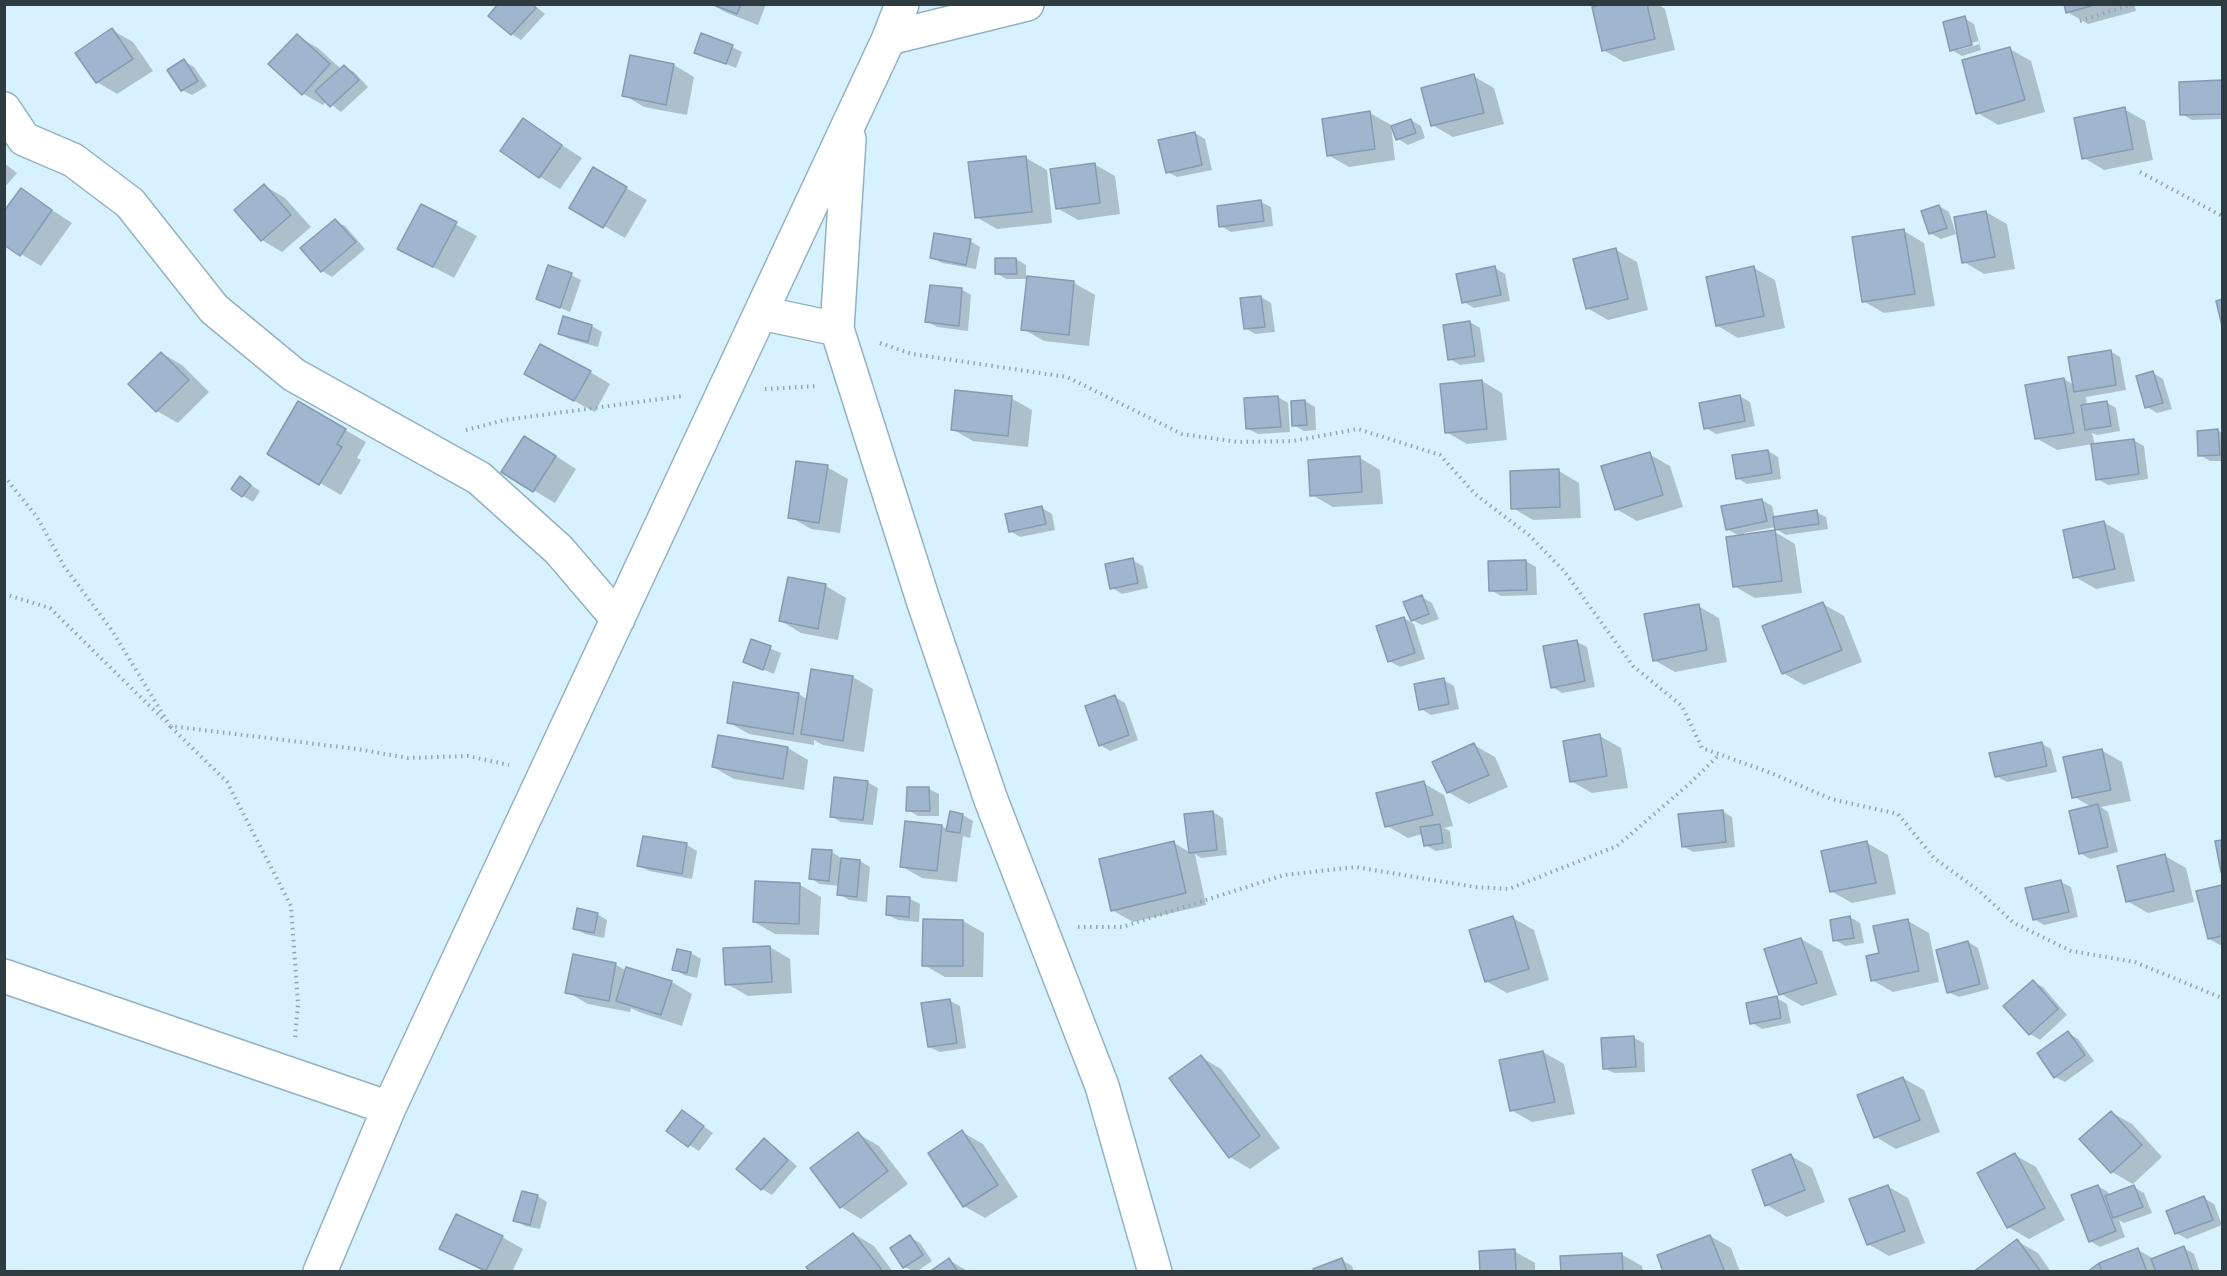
<!DOCTYPE html>
<style>
body{margin:0}
#map{position:relative;width:2227px;height:1276px;overflow:hidden;background:#d7f1ff;font-family:"Fira Sans",sans-serif}
canvas{display:block}
.frame{position:absolute;inset:0;border:6px solid #2e3c42;pointer-events:none}
</style>
<div id="map">
<canvas width="2227" height="1276"></canvas>
<div class="frame"></div>
</div>
<script>
const c = document.querySelector('canvas').getContext('2d');
c.lineJoin = 'round';
function paint(path, color) { c.fillStyle = color; c.fill(path, 'evenodd'); }
function trace(path, color, width, dash) { c.strokeStyle = color; c.lineWidth = width; c.lineCap = dash ? 'butt' : 'round'; c.setLineDash(dash || []); c.stroke(path); }
paint(new Path2D(`
 M500,4H533L545,14L521,40L512,34Z
 M711,4H766L758,25L725,12Z
 M1611,4H1658L1665,9L1675,50L1624,62L1603,50Z
 M2065,4H2134L2136,11L2088,24L2067,12Z
 M1964,18L1974,24L1981,50L1962,56L1952,50ZM1979,41L1980,44L1958,50V47Z
 M112,30L133,42L153,71L117,94L97,82Z
 M297,36L318,48L341,69L344,66L354,72L368,87L341,112L327,101L323,105L302,93Z
 M732,47L742,52L736,68L696,52Z
 M2010,49L2031,61L2045,112L1998,125L1978,113Z
 M184,61L194,67L207,86L192,95L182,90Z
 M674,65L694,77L687,115L644,107L624,95Z
 M1473,76L1494,88L1504,124L1453,137L1432,125Z
 M2222,82V119L2192,120L2182,114Z
 M2124,109L2145,121L2153,160L2104,170L2084,158Z
 M1370,113L1391,125L1395,160L1349,167L1328,155Z
 M523,120L582,158L560,189L540,177Z
 M1411,120L1421,126L1425,138L1408,145L1398,139Z
 M1195,133L1205,139L1212,170L1177,177L1167,172Z
 M1026,158L1047,170L1052,223L997,229L976,217Z
 M4,163L17,173L4,188Z
 M1094,164L1115,176L1120,214L1078,220L1057,208Z
 M593,169L647,200L625,238L571,207Z
 M265,186L285,198L311,227L282,252L262,240Z
 M21,190L72,223L41,266L21,254Z
 M1261,202L1271,207L1273,226L1231,232L1221,226Z
 M422,206L477,236L454,278L420,260Z
 M1939,206L1949,212L1956,234L1941,239L1930,233Z
 M1986,212L2007,224L2015,269L1984,274L1964,262Z
 M335,221L345,226L365,249L332,277L322,271Z
 M1904,231L1924,243L1935,306L1884,313L1863,301Z
 M970,241L980,247L976,269L942,263L932,258Z
 M1616,250L1637,262L1648,310L1608,320L1587,308Z
 M996,259H1016L1026,265V277L1074,283L1095,295L1089,346L1044,341L1023,329L1028,279H1006L996,273Z
 M1495,268L1505,274L1510,301L1474,308L1464,302Z
 M1754,268L1775,280L1785,328L1738,338L1718,326Z
 M571,275L581,280L570,312L537,298Z
 M961,289L971,295L968,331L937,327L927,321Z
 M1261,297L1271,303L1275,332L1255,334L1245,328Z
 M564,318L592,326L602,332L598,347L569,339L559,333Z
 M1470,322L1480,328L1485,362L1460,365L1450,359Z
 M2110,351L2120,357L2126,390L2086,397L2087,406L2106,402L2116,408L2120,431L2097,435L2092,433L2095,446L2133,440L2144,446L2148,479L2108,485L2098,479L2093,444L2057,450L2036,438L2064,379L2074,385Z
 M161,353L182,365L209,392L178,423L157,411Z
 M590,372L610,384L595,412L546,386Z
 M2153,373L2163,379L2172,409L2157,413L2147,407Z
 M1482,381L1502,393L1507,440L1467,444L1446,432Z
 M1740,396L1750,402L1755,426L1716,434L1706,428Z
 M1278,397L1288,403L1290,432L1258,434L1248,429Z
 M1011,398L1032,410L1028,447L973,441L952,429Z
 M1305,401L1315,407L1316,430L1304,431L1294,425Z
 M299,403L366,442L357,458L361,460L341,495L269,454Z
 M2218,430L2222,433V461H2210L2200,455Z
 M545,449L576,469L555,503L503,472Z
 M1768,451L1778,457L1781,479L1747,484L1737,478Z
 M1649,454L1670,466L1683,507L1637,521L1616,509Z
 M1360,458L1380,470L1383,504L1333,507L1312,495Z
 M827,467L848,479L840,533L811,529L790,517Z
 M1559,471L1579,483L1581,518L1533,520L1513,508Z
 M240,478L260,491L253,502L243,496Z
 M1762,500L1772,506L1775,518L1816,512L1826,517L1828,529L1786,535L1776,529V527L1744,533V536L1775,532L1795,544L1802,593L1755,598L1734,586L1740,536L1727,529Z
 M1042,508L1052,514L1055,530L1020,537L1010,531Z
 M2103,522L2124,534L2135,581L2096,589L2075,577Z
 M1132,560L1143,566L1148,588L1122,594L1112,588Z
 M1526,561L1536,567L1537,595L1501,596L1491,590Z
 M826,586L846,598L838,640L801,633L781,621Z
 M1422,597L1432,603L1439,619L1422,625L1412,620Z
 M1823,604L1844,616L1862,662L1804,685L1783,673Z
 M1698,606L1719,618L1727,662L1675,672L1654,660Z
 M1404,618L1414,624L1425,659L1400,667L1389,661Z
 M752,641L781,653L774,674L745,662Z
 M1577,642L1587,647L1595,687L1562,693L1552,687Z
 M853,677L873,689L864,752L823,745L814,740V745L749,734L728,722L734,684L799,694L808,700Z
 M1443,680L1454,686L1459,709L1431,715L1421,709Z
 M1115,697L1125,703L1138,740L1110,751L1100,745Z
 M1600,736L1621,748L1628,788L1592,793L1571,781Z
 M2041,743L2051,749L2057,772L2007,782L1996,776Z
 M1474,745L1495,757L1508,787L1469,804L1448,792Z
 M788,748L808,760L804,790L734,779L713,767Z
 M2101,750L2122,762L2131,801L2101,807L2108,812L2118,852L2090,859L2080,853L2092,807L2074,797Z
 M867,782L878,788L873,825L841,822L831,816Z
 M1423,783L1444,795L1453,826L1444,828L1450,831L1452,848L1436,851L1425,845L1423,834L1408,838L1387,826Z
 M908,788L929,789L939,794V816H918L908,810Z
 M1722,811L1732,817L1735,847L1693,852L1683,846Z
 M1213,812L1223,818L1227,855L1201,858L1195,854L1206,905L1133,922L1112,910L1174,843L1191,853Z
 M963,815L973,821L970,838L963,836L957,882L922,878L901,866L942,826L948,830Z
 M1867,843L1888,855L1896,894L1852,903L1831,891Z
 M687,845L697,851L692,879L649,871L639,866Z
 M813,850L832,852L842,859L860,861L870,867L867,902L849,900L839,894L840,886L820,884L810,878Z
 M2165,856L2186,868L2194,902L2148,913L2127,901Z
 M2061,882L2071,887L2078,917L2044,925L2034,919Z
 M800,885L821,897L819,935L775,934L754,922Z
 M2222,887V946L2209,939L2198,892Z
 M910,899L920,904L919,922L898,920L888,915Z
 M597,914L607,920L604,938L585,934L575,929Z
 M1850,917L1860,923L1864,943L1845,946L1835,940Z
 M1513,918L1534,930L1549,980L1507,993L1486,981Z
 M963,921L984,933L983,977H945L924,965Z
 M1908,921L1929,933L1939,982L1893,992L1872,980Z
 M1801,939L1822,951L1837,995L1802,1006L1781,994Z
 M1968,942L1978,948L1989,989L1959,997L1948,992Z
 M770,947L790,959L792,993L748,996L727,984Z
 M691,953L701,959L697,978L684,975L674,969Z
 M574,956L616,965L627,971V969L672,982L692,994L682,1026L639,1012L631,1008L630,1012L588,1004L567,992Z
 M2033,982L2043,987L2067,1015L2040,1040L2030,1034Z
 M1777,998L1787,1004L1791,1023L1762,1029L1752,1023Z
 M950,1001L960,1006L966,1048L940,1052L929,1047Z
 M2068,1033L2078,1039L2094,1061L2065,1082L2055,1077Z
 M1634,1038L1644,1043L1645,1072L1614,1073L1604,1068Z
 M1543,1052L1564,1064L1575,1114L1532,1122L1511,1110Z
 M1201,1057L1221,1069L1280,1148L1250,1169L1230,1157Z
 M1903,1078L1924,1090L1940,1132L1896,1149L1876,1137Z
 M2111,1112L2132,1124L2162,1157L2133,1184L2112,1172Z
 M692,1118L713,1133L699,1151L689,1145Z
 M962,1132L983,1144L1018,1197L985,1218L964,1206Z
 M858,1134L879,1146L908,1184L861,1219L841,1207Z
 M764,1140L774,1146L797,1166L772,1195L762,1189Z
 M2015,1155L2036,1167L2065,1220L2029,1239L2008,1227Z
 M1791,1156L1812,1168L1825,1202L1787,1217L1767,1205Z
 M1887,1186L1908,1198L1925,1243L1889,1256L1868,1244Z
 M2098,1186L2108,1192L2110,1196L2134,1187L2144,1193L2152,1213L2124,1223L2119,1220L2125,1237L2100,1247L2090,1241Z
 M537,1196L547,1202L540,1229L525,1226L515,1220Z
 M2204,1198L2214,1204L2222,1225L2187,1239L2176,1233Z
 M854,1234L874,1246L893,1272H812Z
 M1710,1236L1731,1248L1740,1272H1665Z
 M502,1237L523,1249L512,1272H485L441,1249Z
 M910,1237L920,1243L932,1261L916,1272L904,1267Z
 M2017,1241L2038,1253L2051,1272H1976Z
 M2184,1248L2194,1254L2200,1272H2090L2138,1250L2154,1259Z
 M1514,1251L1535,1263V1272H1482Z
 M1621,1254L1642,1266L1643,1272H1562Z
 M949,1260L969,1272H932Z
 M1342,1260L1352,1266L1354,1272H1316Z`), '#0003');
const building = new Path2D(`
 M498,4H532L536,8L511,35L488,16Z
 M711,4H741L737,14Z
 M1604,4H1647L1655,39L1602,51L1592,7Z
 M2064,4H2098L2066,13Z
 M1965,16L1972,45L1950,51L1943,22Z
 M112,28L133,59L96,83L75,53Z
 M701,33L733,45L726,64L694,53Z
 M297,34L330,64L302,95L268,64Z
 M2010,47L2025,100L1976,114L1962,60Z
 M630,55L674,64L666,105L622,96Z
 M184,59L198,81L181,91L167,70Z
 M344,65L359,80L330,107L315,91Z
 M1474,74L1484,113L1431,126L1421,88Z
 M2222,80V114L2180,115L2179,82Z
 M2125,107L2133,149L2082,159L2074,118Z
 M1370,111L1375,149L1327,156L1322,119Z
 M523,118L562,145L539,178L500,151Z
 M1411,119L1416,133L1396,140L1391,126Z
 M1195,132L1202,165L1166,173L1158,140Z
 M1026,156L1032,212L975,218L968,162Z
 M1095,163L1100,203L1056,209L1050,169Z
 M593,167L627,187L603,228L569,208Z
 M264,184L291,215L261,241L234,210Z
 M21,188L52,210L20,256L4,245V211Z
 M1261,200L1264,221L1219,227L1217,206Z
 M421,204L457,222L433,267L397,249Z
 M1939,205L1947,228L1929,234L1921,211Z
 M1986,211L1995,257L1962,263L1954,217Z
 M335,219L356,242L321,272L300,248Z
 M1904,229L1915,294L1862,302L1852,237Z
 M934,233L971,239L966,265L930,258Z
 M1616,248L1628,299L1586,309L1573,259Z
 M995,258H1016L1017,274H995Z
 M548,265L572,273L560,308L536,299Z
 M1495,266L1501,295L1462,303L1456,274Z
 M1754,266L1764,316L1716,326L1706,277Z
 M1027,276L1074,281L1069,335L1021,330Z
 M930,285L962,288L959,326L925,322Z
 M1261,296L1265,327L1244,329L1240,298Z
 M2222,299V326L2216,301Z
 M563,316L592,325L588,342L558,334Z
 M1470,321L1475,356L1448,360L1443,325Z
 M540,344L591,371L574,401L524,374Z
 M2111,350L2116,385L2074,392L2068,357Z
 M161,352L189,380L156,412L128,384Z
 M2153,371L2163,403L2145,408L2136,376Z
 M2064,378L2074,433L2035,439L2025,385Z
 M1482,380L1487,429L1445,433L1440,384Z
 M955,390L1012,396L1008,436L951,430Z
 M1740,395L1745,421L1704,429L1699,403Z
 M1278,396L1281,427L1246,429L1244,398Z
 M1305,400L1307,425L1292,426L1291,401Z
 M298,401L346,429L337,444L342,447L319,485L267,454Z
 M2107,401L2111,426L2085,430L2081,405Z
 M2218,429L2220,455L2198,456L2197,431Z
 M524,436L556,456L533,492L501,472Z
 M2134,439L2139,474L2096,480L2091,444Z
 M1768,450L1772,473L1736,479L1732,455Z
 M1650,452L1663,495L1615,510L1601,466Z
 M1360,456L1362,492L1310,496L1308,460Z
 M796,461L828,465L819,523L788,518Z
 M1559,469L1560,507L1511,509L1510,471Z
 M240,476L251,485L242,497L231,489Z
 M1762,499L1767,521L1726,530L1721,506Z
 M1042,506L1046,524L1009,532L1005,514Z
 M1817,510L1819,524L1775,530L1773,517Z
 M2104,521L2115,569L2073,578L2063,530Z
 M1775,530L1782,581L1733,587L1726,537Z
 M1133,558L1138,583L1110,589L1105,564Z
 M1526,560L1527,590L1489,591L1488,561Z
 M788,577L826,584L818,629L779,621Z
 M1422,595L1429,614L1411,621L1403,602Z
 M1823,602L1842,650L1782,674L1762,626Z
 M1699,604L1707,650L1653,661L1644,614Z
 M1404,617L1415,653L1388,662L1376,626Z
 M751,639L771,646L763,670L743,662Z
 M1577,640L1585,681L1551,688L1543,646Z
 M811,669L853,676L843,741L801,734Z
 M1444,678L1449,704L1419,710L1414,684Z
 M733,682L799,693L793,734L727,723Z
 M1115,695L1129,735L1099,746L1085,706Z
 M1600,734L1607,776L1570,782L1563,741Z
 M718,735L788,747L783,779L712,767Z
 M2042,742L2047,766L1995,777L1989,753Z
 M1474,743L1489,775L1447,793L1432,762Z
 M2102,749L2111,790L2072,798L2063,757Z
 M834,777L868,781L863,820L830,817Z
 M1424,781L1433,815L1385,827L1376,793Z
 M907,787H929L930,811H906Z
 M2098,804L2108,847L2079,854L2069,811Z
 M1723,810L1726,842L1682,847L1678,814Z
 M950,811L963,814L960,833L946,831Z
 M1213,811L1217,850L1189,853L1184,814Z
 M905,821L942,825L937,871L900,867Z
 M1440,824L1443,843L1424,846L1420,827Z
 M643,836L687,843L682,874L637,866Z
 M2222,840V872H2221L2215,841Z
 M1174,841L1186,893L1111,911L1099,859Z
 M1867,841L1876,883L1830,892L1821,851Z
 M812,849L832,850L829,881L809,879Z
 M2165,854L2174,891L2126,902L2117,866Z
 M841,858L860,860L857,897L837,895Z
 M2061,880L2069,912L2033,920L2025,888Z
 M755,881L800,883L799,924L753,922Z
 M2222,885V936L2208,939L2196,891Z
 M887,896L910,897L909,917L886,915Z
 M577,908L598,913L594,933L573,929Z
 M1513,916L1529,969L1485,982L1469,930Z
 M1850,916L1854,938L1833,941L1830,920Z
 M923,919L963,920V966H922Z
 M1908,919L1919,971L1871,981L1866,956L1879,953L1873,926Z
 M1801,938L1817,983L1779,995L1764,949Z
 M1968,941L1980,984L1947,993L1936,950Z
 M770,946L772,982L725,985L723,948Z
 M677,949L691,952L687,973L672,970Z
 M573,954L616,963L609,1001L565,993Z
 M626,967L672,981L661,1015L616,1001Z
 M2033,980L2058,1009L2029,1035L2003,1006Z
 M1777,996L1781,1018L1750,1024L1746,1003Z
 M950,999L957,1043L928,1047L921,1003Z
 M2068,1031L2085,1055L2054,1078L2037,1053Z
 M1634,1036L1636,1067L1603,1069L1601,1038Z
 M1543,1051L1555,1102L1510,1111L1499,1060Z
 M1201,1055L1260,1136L1229,1158L1169,1078Z
 M1903,1077L1920,1120L1874,1138L1857,1095Z
 M682,1110L704,1126L688,1147L666,1131Z
 M2111,1111L2142,1145L2111,1173L2079,1139Z
 M962,1130L998,1185L963,1207L928,1153Z
 M858,1132L888,1171L840,1208L810,1168Z
 M764,1138L788,1160L761,1190L736,1169Z
 M2015,1153L2045,1208L2007,1228L1977,1173Z
 M1791,1154L1805,1190L1765,1206L1752,1170Z
 M1888,1185L1905,1231L1867,1245L1849,1199Z
 M2098,1185L2116,1231L2089,1242L2071,1195Z
 M2134,1185L2143,1207L2113,1218L2105,1196Z
 M522,1191L538,1195L530,1225L513,1221Z
 M2204,1196L2213,1220L2175,1234L2166,1211Z
 M456,1214L503,1236L486,1271L439,1249Z
 M853,1233L881,1269L878,1272H810L806,1267Z
 M910,1235L923,1255L903,1268L890,1248Z
 M1710,1235L1725,1272H1663L1657,1255Z
 M2017,1239L2041,1272H1973Z
 M2184,1246L2193,1272H2156L2151,1259Z
 M2138,1248L2147,1272H2102L2099,1263Z
 M1515,1249L1516,1272H1480L1479,1251Z
 M1622,1253L1623,1272H1561L1560,1256Z
 M949,1258L958,1272H929Z
 M1342,1258L1347,1272H1314L1313,1269Z
 M2099,1263L2102,1272H2087Z`);
paint(building, '#a0b6ce');
trace(building, '#859bb2', 1.5);
const minor = new Path2D(`
 M889,38L1027,4
 M4,109L24,139L73,160L130,203L214,309L294,375L479,478L559,550L618,619
 M849,139L837,329L924,603L991,800L1102,1086L1155,1272
 M761,313L837,329
 M4,976L389,1108
 M320,1272L389,1108L889,38L902,4`);
trace(minor, '#92b2c2', 36);
trace(new Path2D(`
 M2080,21L2133,4
 M2140,172L2222,216
 M880,343L912,354L1067,377L1182,434L1238,442L1293,441L1358,429L1440,455L1475,494L1529,535L1564,571L1633,666L1682,706L1702,748L1771,773L1831,799L1898,814L1934,858L1978,890L2014,923L2071,951L2135,962L2222,998
 M765,389L818,386
 M466,430L505,420L683,396
 M4,476L37,517L64,566L113,632L170,726L357,749L408,758L468,756L509,765
 M4,594L50,608L166,722
 M171,727L227,782L291,906L298,1004L295,1038
 M1078,927H1122L1284,875L1356,867L1475,887L1509,889L1617,846L1688,785L1720,754`), '#91a6b0', 4, [1.5, 4.5]);
trace(minor, '#fff', 33);
</script>
